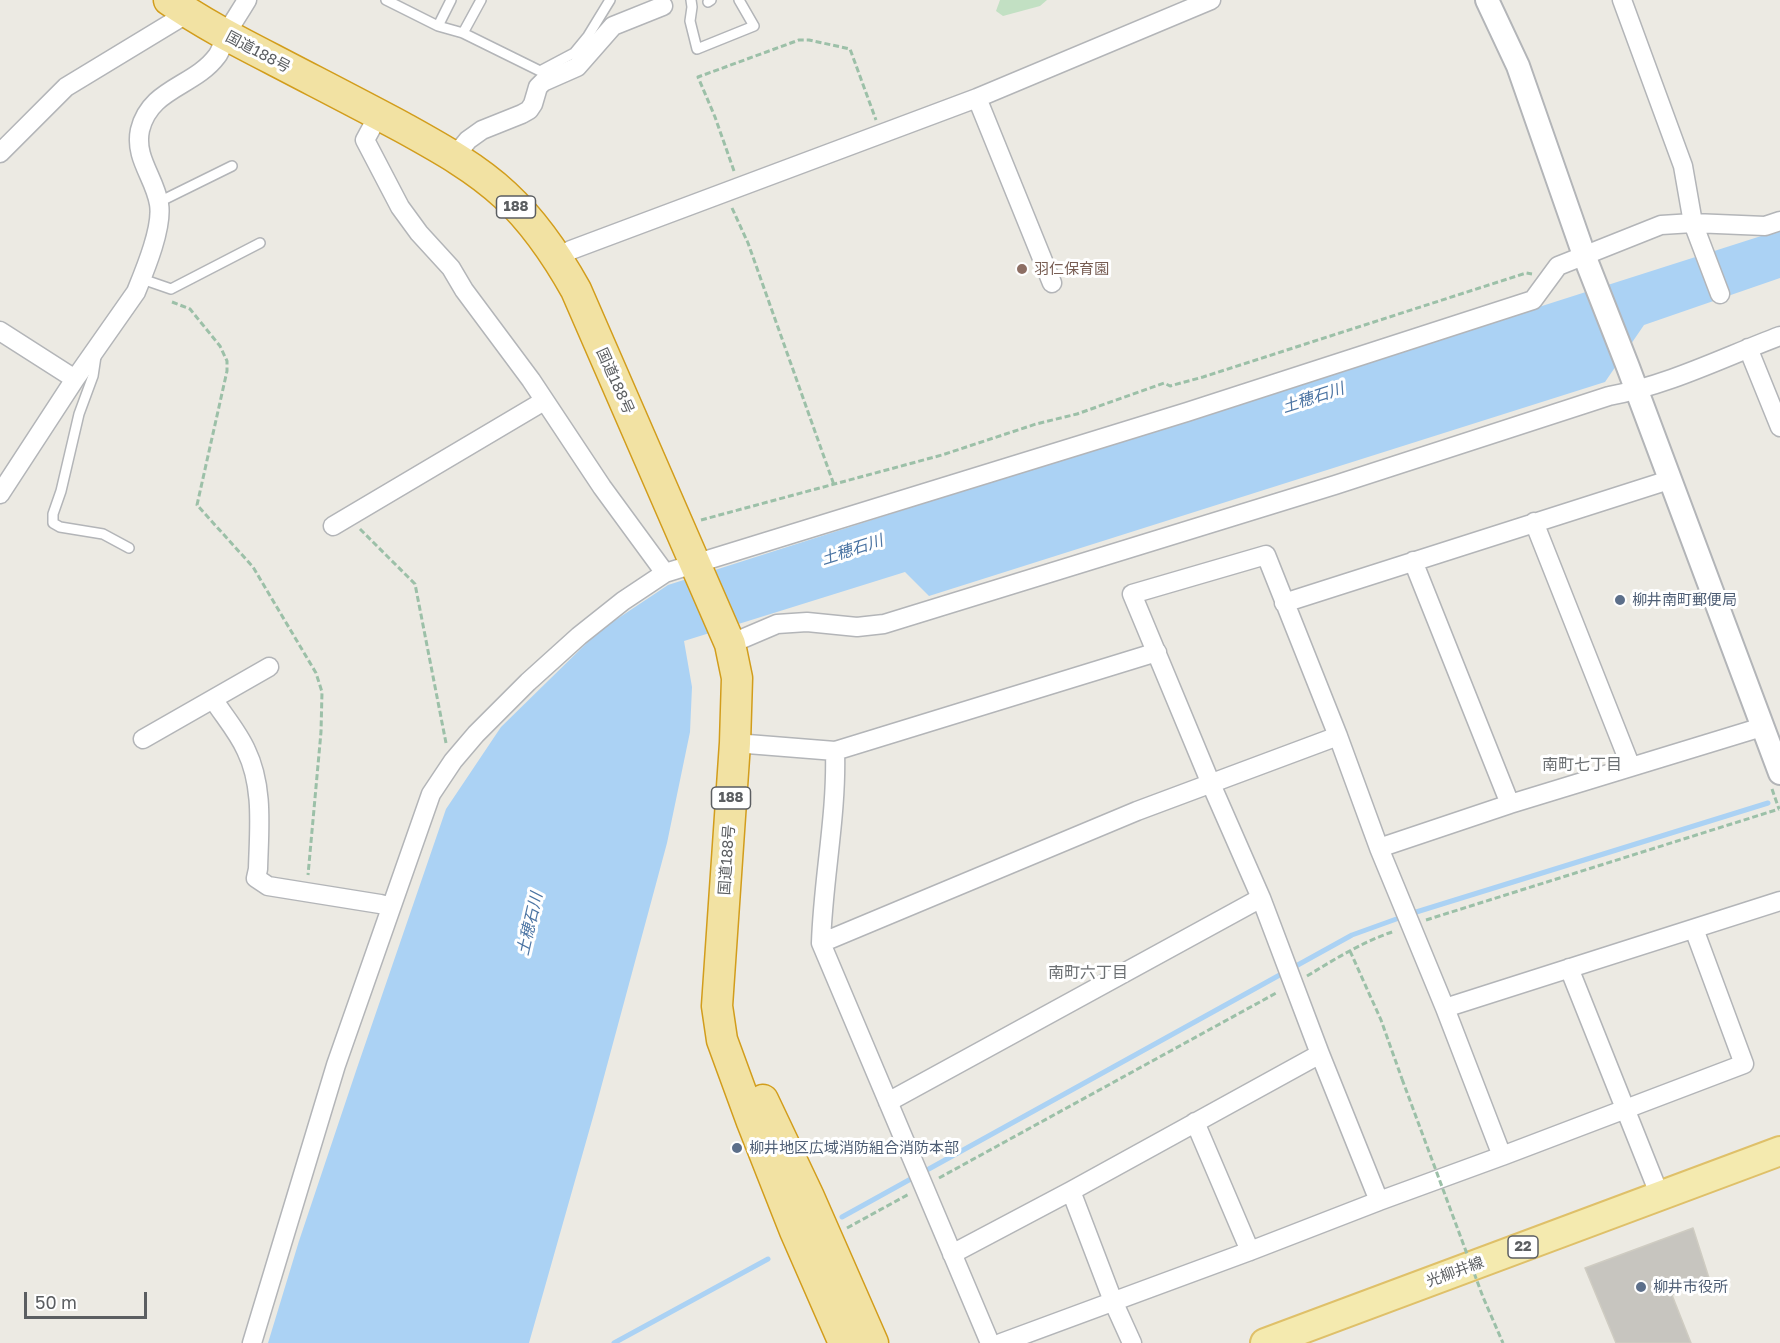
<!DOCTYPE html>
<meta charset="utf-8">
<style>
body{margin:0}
#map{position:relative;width:1780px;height:1343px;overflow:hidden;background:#eceae3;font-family:"Golos Text",sans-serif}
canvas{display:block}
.scale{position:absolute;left:24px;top:1292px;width:123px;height:27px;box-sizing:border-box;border:3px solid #5b5e61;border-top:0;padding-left:8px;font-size:18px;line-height:21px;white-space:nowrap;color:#5b5e61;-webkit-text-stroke:4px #fff;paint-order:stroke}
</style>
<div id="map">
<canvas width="1780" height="1343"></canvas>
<div class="scale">50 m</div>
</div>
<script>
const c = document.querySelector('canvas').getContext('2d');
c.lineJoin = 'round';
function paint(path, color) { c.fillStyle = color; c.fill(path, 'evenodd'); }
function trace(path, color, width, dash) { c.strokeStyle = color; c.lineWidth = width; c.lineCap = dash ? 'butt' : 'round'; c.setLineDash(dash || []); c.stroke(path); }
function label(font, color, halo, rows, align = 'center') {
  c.font = font + ' "Golos Text","Noto Sans JP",sans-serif'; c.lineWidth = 6; c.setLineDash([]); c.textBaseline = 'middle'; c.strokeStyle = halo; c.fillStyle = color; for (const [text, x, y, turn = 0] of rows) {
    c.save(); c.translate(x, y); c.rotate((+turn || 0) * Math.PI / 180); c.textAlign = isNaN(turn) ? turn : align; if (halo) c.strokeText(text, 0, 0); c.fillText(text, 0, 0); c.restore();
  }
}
paint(new Path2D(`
 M1000,0H1047L1040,6L1003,16L996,11Z`), '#c2e0c3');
paint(new Path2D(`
 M1780,230V278L1644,325L1605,382L929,596L905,572L684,641L692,687L690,732L667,843L595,1110L529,1343H268L299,1241L357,1068L446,809L501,727L599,631L668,585Z`), '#abd2f4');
trace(new Path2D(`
 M842,1217L1352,935L1413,913L1768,803
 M614,1343L768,1259`), '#abd2f4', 5);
const building = new Path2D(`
 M1693,1228L1709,1278L1672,1295L1691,1343H1616L1585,1268Z`);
paint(building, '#c7c5bf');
trace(building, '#cfccc2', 1.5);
const service = new Path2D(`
 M386,0L438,26L451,0
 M691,0L692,7L690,21L697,49L754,26L739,0
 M708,2L711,0
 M438,26L463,33L540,71L574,53L588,36L610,0
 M463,33L481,0
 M159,202L232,166
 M142,279L171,289L260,243
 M96,356L93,376L79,414L61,491L53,514V523L60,527L103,534L129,548`);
const minor = new Path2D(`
 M1622,0L1683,166L1693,223L1720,294
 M977,98L1052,283
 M379,114L365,140L400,207L419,233L451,268L464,290L531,380L602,487L665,573
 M0,153L66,87L188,13
 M454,157L468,140L482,130L522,114L529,110L533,104L538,87L543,82L577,67L613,26L663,6
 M558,259L571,250L977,98L1211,0
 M0,331L75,379
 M1748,348L1780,427
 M0,494L75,379L136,292C145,270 163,227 159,204C155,178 134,158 140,130C150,88 194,87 217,56C221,51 223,42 226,35C232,23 240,12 247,0
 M1534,522L1631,767
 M333,526L544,401
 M1413,561L1510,804
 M1284,603L1669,480
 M730,644L777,624L807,622L857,627L884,624L1335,485L1609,396C1669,385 1724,357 1780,336
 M213,699C224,716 238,732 246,750C264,787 259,829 258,869L256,878L268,886L380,904L391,907
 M143,739L269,667
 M735,743L835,751L1157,652
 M835,751C837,815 823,879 821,943L990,1343
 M1379,848L1510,804L1762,727
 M821,943L1137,811L1338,736
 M1569,968L1660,1196
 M1445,1008L1780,901
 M888,1102L1261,898
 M1195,1122L1250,1251
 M1071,1191L1113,1301L1132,1343
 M1379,1201L1502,1156
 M952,1254L1071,1191L1320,1054
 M252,1343L336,1065L431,794L453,761L476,734L528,682L579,636L623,601L665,573L1187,412L1533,300L1558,266L1661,225L1693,223L1765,226L1780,221
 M1001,1343L1250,1251L1379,1201L1320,1054L1261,898L1211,784L1132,594L1266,555L1338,736L1379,848L1445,1008L1502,1156L1744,1064L1694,929`);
const tertiary = new Path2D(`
 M1487,0L1518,66L1584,255L1628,367L1780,773`);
const primary = new Path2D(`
 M1265,1343L1780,1151`);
const trunk = new Path2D(`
 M169,0C202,23 237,41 272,59C316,82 359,104 402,127C438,147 475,167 505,195C534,222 557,256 576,290L730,644L737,678L735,743L717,1006L722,1040L752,1122L795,1231L844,1343
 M763,1100L809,1197L873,1343`);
trace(service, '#b3b5b8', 12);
trace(minor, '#b3b5b8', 21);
trace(tertiary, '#b3b5b8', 26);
trace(primary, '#dfc069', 32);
trace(trunk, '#d29d1c', 33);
trace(new Path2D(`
 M734,171L715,117L698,77L799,40H809L850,49L876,120
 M732,208L748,243L834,485
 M172,302L190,309L220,346L227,361V371L197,505L253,567L316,673L322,692L321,732L308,875
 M701,520L942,455L1036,424L1077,414L1164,383L1170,386L1203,377L1526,273L1532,274
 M360,529L415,584L446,743
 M1772,789L1779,809
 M1426,920L1779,809
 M1350,951L1381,1020L1402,1079
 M1307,976C1335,959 1364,941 1395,931
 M939,1178L1278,992
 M847,1228L909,1194`), '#9cc0a8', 3, [6, 3]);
trace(service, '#fff', 9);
trace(minor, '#fff', 18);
trace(tertiary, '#fff', 22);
trace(primary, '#f4eaaf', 28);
trace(trunk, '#f2e2a3', 30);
trace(new Path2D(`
 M1402,1079L1483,1297L1503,1343`), '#9cc0a8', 3, [6, 3]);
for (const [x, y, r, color] of [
 [1022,269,6,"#8d6e63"],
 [1620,600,6,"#5c6f8a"],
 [737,1148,6,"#5c6f8a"],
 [1641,1287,6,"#5c6f8a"]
]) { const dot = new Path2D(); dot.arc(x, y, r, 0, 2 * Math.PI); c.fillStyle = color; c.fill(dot); trace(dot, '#fff', 2); }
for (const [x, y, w] of [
 [516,207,39],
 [731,798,39],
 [1523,1247,30]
]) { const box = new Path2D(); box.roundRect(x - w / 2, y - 11, w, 22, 4.5); c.fillStyle = '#fff'; c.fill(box); trace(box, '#5b5e61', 1.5); }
label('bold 14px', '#5b5e61', null, [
 ["188",516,207],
 ["188",731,798],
 ["22",1523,1247]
]);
label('15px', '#5b5e61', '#fff', [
 ["国道188号",258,52,28],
 ["国道188号",615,381,66],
 ["国道188号",727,860,-86],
 ["光柳井線",1455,1272,-20]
]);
label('15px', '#785e54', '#fff', [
 ["羽仁保育園",1034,269]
], 'left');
label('15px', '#4e5e75', '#fff', [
 ["柳井南町郵便局",1632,600],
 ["柳井地区広域消防組合消防本部",749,1148],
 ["柳井市役所",1653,1287]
], 'left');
label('italic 16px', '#4b74a3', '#fff', [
 ["土穂石川",1313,398,-18],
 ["土穂石川",852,550,-18],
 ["土穂石川",530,924,-77]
]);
label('16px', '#6c7073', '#fff', [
 ["南町七丁目",1582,765],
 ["南町六丁目",1088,973]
]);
</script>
